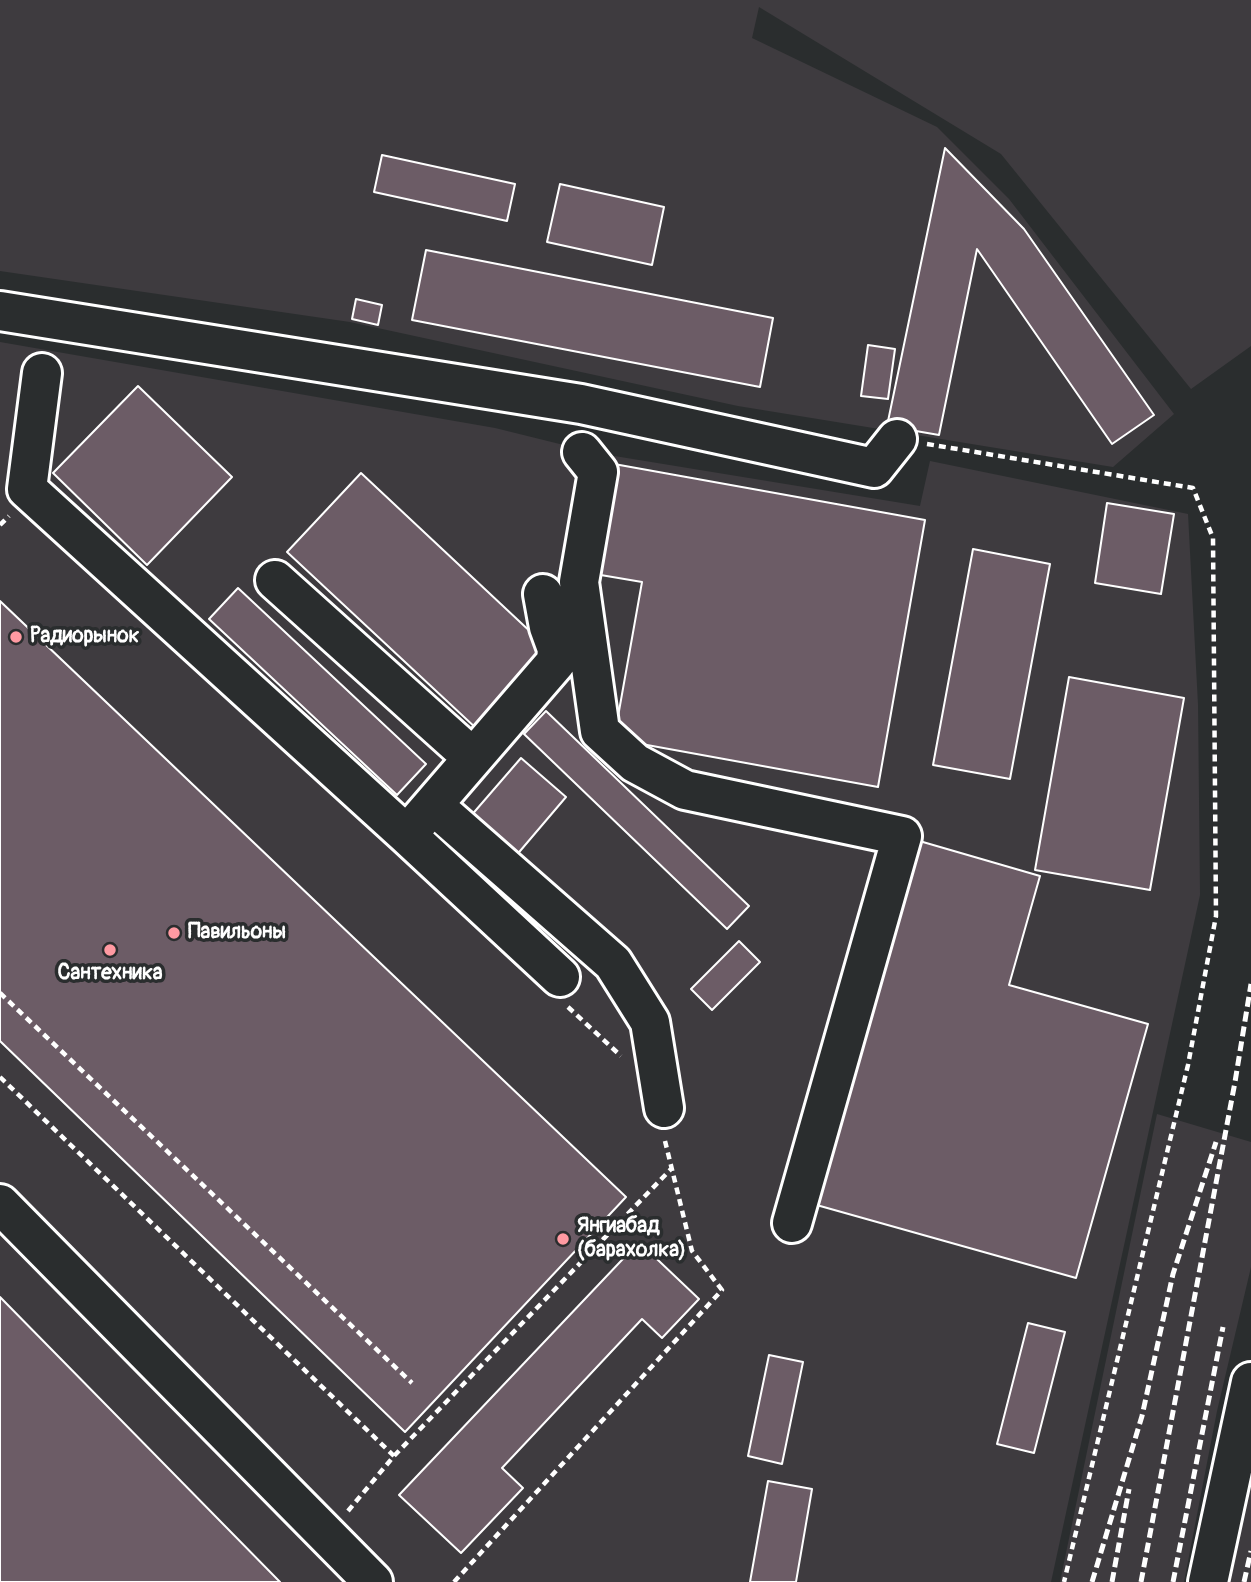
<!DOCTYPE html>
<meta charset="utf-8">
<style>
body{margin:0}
canvas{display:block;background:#2a2d2e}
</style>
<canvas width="1251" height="1582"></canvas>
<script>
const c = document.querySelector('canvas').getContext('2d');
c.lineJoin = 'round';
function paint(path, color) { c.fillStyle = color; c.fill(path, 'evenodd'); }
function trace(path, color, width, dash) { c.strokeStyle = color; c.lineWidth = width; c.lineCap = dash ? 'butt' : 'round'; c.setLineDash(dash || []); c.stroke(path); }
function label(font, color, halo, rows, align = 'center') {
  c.font = font + ' Pangolin,sans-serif'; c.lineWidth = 7; c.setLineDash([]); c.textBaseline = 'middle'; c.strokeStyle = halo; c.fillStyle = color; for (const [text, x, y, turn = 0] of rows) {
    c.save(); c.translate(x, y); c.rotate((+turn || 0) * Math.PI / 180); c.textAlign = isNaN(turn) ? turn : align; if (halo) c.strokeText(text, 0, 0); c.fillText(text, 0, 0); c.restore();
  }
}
paint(new Path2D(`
 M0,0H1251V346L1191,389L1001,154L759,7L752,38L937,127L1009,199L1174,414L1113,467L738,406L350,322L0,271Z
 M0,342L495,428L596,453L920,506L930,461L1188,514L1198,705L1200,895L1051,1582H0Z
 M1157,1114L1251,1142V1267L1217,1411L1184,1582H1060Z
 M1251,1478V1582H1227Z`), '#3e3b3f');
const building = new Path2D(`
 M945,148L1024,229L1154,415L1112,444L977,249L939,435L887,426Z
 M382,155L515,184L507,221L374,192Z
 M560,184L664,207L652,265L547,242Z
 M426,250L773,318L760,387L412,320Z
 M356,299L382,305L378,325L352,319Z
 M868,345L895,349L888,399L861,396Z
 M138,386L232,477L147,565L53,473Z
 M603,462L925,520L878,787L614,739L642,582L583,572Z
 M361,473L551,651L478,730L287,552Z
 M1107,503L1174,514L1161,594L1095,583Z
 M973,549L1050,564L1010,779L933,765Z
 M238,588L426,764L397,795L209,619Z
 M0,601L626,1197L405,1432L0,1041Z
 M1069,677L1184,698L1150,890L1035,870Z
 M546,711L749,906L727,929L524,734Z
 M521,758L566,797L509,864L463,825Z
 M916,840L1040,876L1009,985L1148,1024L1076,1278L813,1204Z
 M739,941L760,962L712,1010L691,989Z
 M639,1242L699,1299L662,1338L642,1319L502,1468L523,1488L461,1553L399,1495Z
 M0,1297L280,1582H0Z
 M1028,1323L1065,1332L1034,1453L997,1444Z
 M769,1355L803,1362L782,1464L748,1456Z
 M768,1481L812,1489L796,1582H750Z`);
paint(building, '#6c5c66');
trace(building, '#fff', 2);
const minor = new Path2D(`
 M0,311L581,404L874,468L897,439
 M42,373L27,489L407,835L560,977
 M582,452L598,472L579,582L600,731L635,763L685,790L902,836L792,1223
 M275,580L473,758
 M433,805L613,963L650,1022L664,1108
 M417,823L556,662L557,649L549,627L543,594
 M0,1204L373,1582
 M1208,1582L1251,1382`);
trace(minor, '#fff', 44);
trace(new Path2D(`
 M927,444L1193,488L1213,538L1216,916L1188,1065L1064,1582
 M0,525L9,516
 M0,993L412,1383
 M568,1007L621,1056
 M0,1077L394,1456
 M348,1511L394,1456L671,1169
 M454,1582L722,1290L692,1251L665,1141`), '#fff', 4.5, [7, 5]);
trace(minor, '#2a2d2e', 38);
trace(new Path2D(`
 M1092,1582L1142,1416L1173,1274L1216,1142
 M1112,1582L1129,1489
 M1141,1582L1235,1082L1251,984
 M1173,1582L1223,1327
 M1244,1582L1251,1551`), '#fff', 5, [10, 5]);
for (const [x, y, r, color] of [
 [16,637,7,"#ff9aa2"],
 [174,933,7,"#ff9aa2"],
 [110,950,7,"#ff9aa2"],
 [563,1239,7,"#ff9aa2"]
]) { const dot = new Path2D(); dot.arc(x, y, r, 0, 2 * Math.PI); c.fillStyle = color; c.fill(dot); trace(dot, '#2a2d2e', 2.5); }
label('bold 21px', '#fff', '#2a2d2e', [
 ["Радиорынок",30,637],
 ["Павильоны",188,933],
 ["Сантехника",110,974,"center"],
 ["Янгиабад",577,1227],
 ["(барахолка)",577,1251]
], 'left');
</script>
